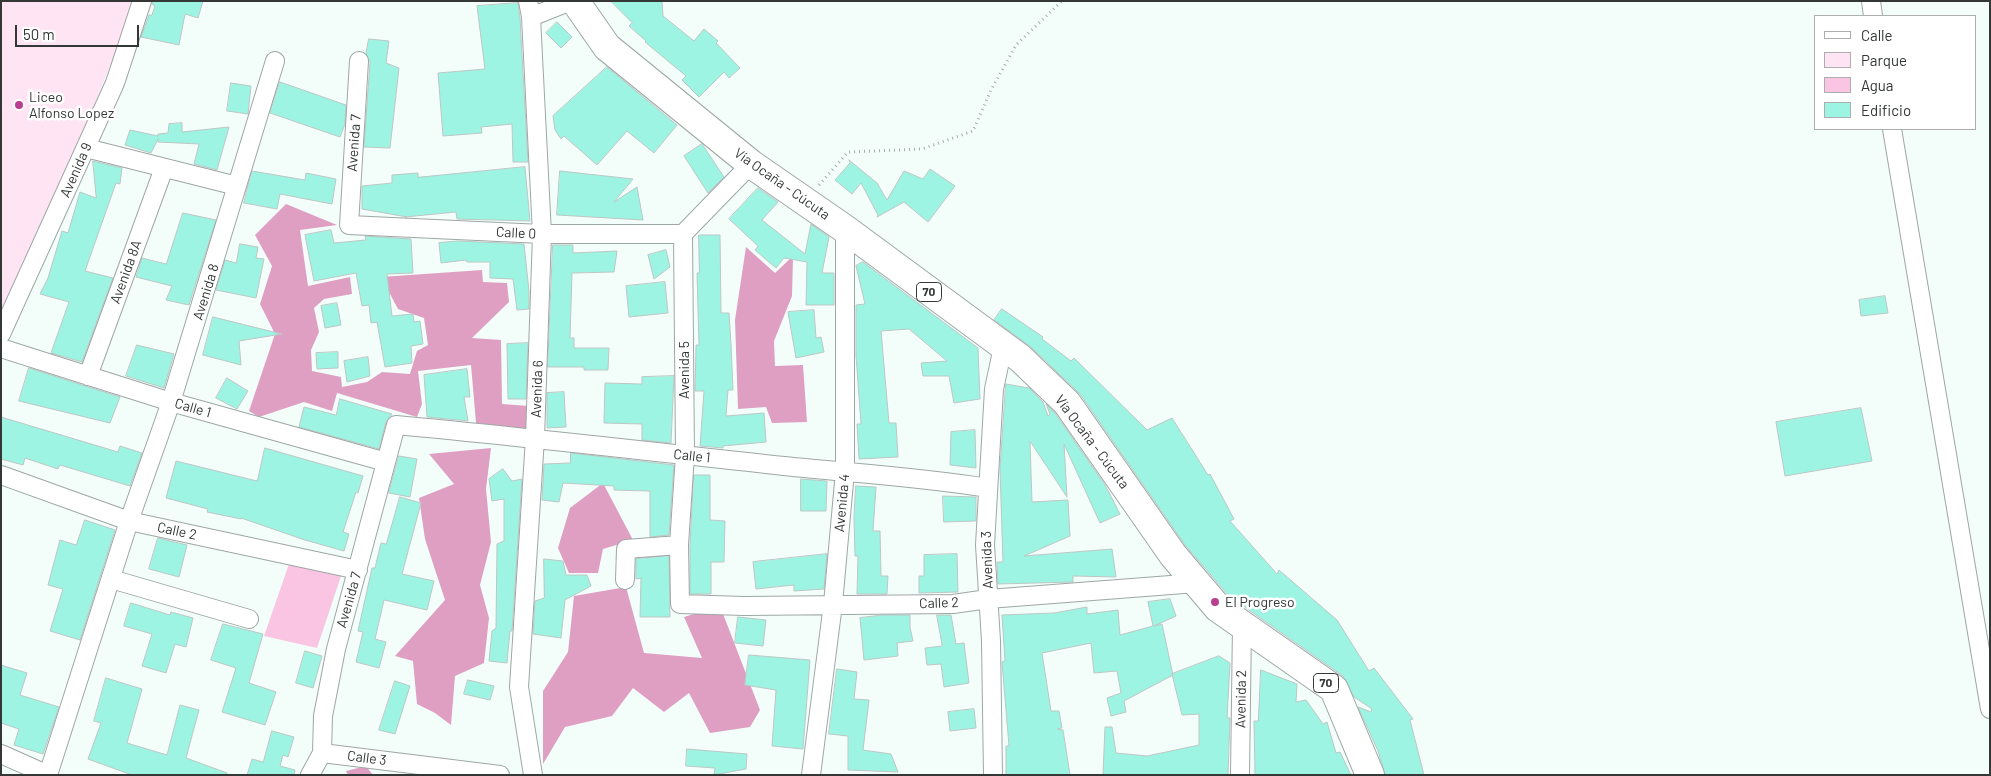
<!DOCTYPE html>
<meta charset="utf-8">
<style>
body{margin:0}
#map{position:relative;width:1991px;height:776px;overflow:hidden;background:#f3fefb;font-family:Barlow,sans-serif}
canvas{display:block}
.frame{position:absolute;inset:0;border:2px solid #333736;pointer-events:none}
.legend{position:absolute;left:1814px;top:15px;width:162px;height:115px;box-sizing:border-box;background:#fff;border:1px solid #adafaf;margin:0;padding:6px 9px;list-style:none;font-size:15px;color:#333736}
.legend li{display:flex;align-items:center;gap:10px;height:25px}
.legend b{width:25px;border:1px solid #adafaf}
.scale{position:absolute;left:15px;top:25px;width:124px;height:22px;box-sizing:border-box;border:2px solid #333736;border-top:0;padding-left:6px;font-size:15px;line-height:18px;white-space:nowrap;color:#333736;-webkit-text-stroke:4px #fff;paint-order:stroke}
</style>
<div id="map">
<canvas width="1991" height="776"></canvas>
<div class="frame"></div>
<ul class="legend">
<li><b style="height:6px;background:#fff"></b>Calle</li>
<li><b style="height:14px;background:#ffe4f3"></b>Parque</li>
<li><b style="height:14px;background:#f9c5e2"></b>Agua</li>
<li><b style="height:14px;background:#9df4e2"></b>Edificio</li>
</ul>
<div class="scale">50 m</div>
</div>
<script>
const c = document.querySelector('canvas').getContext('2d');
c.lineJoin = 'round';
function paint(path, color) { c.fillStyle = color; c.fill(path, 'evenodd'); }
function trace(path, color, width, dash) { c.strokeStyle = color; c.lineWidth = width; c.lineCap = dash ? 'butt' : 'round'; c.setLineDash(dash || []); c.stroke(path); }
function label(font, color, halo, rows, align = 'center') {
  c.font = font + ' Barlow,sans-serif'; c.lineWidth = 5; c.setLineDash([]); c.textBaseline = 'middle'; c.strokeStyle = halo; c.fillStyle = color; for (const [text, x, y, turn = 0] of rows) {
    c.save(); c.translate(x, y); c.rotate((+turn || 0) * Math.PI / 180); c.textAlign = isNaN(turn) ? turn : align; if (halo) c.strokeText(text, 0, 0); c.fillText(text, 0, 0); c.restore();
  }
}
paint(new Path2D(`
 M1,1H136L83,133L1,318Z`), '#ffe4f3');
paint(new Path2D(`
 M286,204L337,225L300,230L308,286L350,277L352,294L324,299L314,308L319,332L311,350L312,371L341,377L342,387L367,382L382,372L410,374L417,351L428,345L424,318L398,309L381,277L482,270L483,282L507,283L509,302L472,338L501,340L502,404L529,406L527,429L476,423L471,365L418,371L422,404L417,417L337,393L332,411L304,402L259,417L249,411L275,334L260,304L272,266L255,235Z
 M746,247L775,273L793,256L792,296L774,341L775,366L803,365L807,422L772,423L766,407L738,409L735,320Z
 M491,448L486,489L491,542L480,585L489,618L484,663L455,676L451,725L435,713L417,704L413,661L395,656L445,600L425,539L419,498L454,484L429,454Z
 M603,483L633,540L603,549L598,573H569L558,548L570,508Z
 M626,587L644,653L702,658L684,617L720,606L760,710L750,727L710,733L689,693L664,712L633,688L612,716L565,727L543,764V691L568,652L574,596Z
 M366,766L373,775H348L346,771Z`), '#de9fc3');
paint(new Path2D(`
 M289,564L341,576L317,648L264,636Z`), '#f9c5e2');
const building = new Path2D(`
 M153,1H203L198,18L185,14L179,45L141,37L149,15H152L155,6L153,5Z
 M611,1H662L663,16L694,41L704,29L718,41L716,43L740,68L729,78L724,72L699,97L682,80L686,76L645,42L646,41L629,26L632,23Z
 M518,3L520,18L528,162H513L512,124L481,127L482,133L443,136L438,73L485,69L477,6Z
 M557,22L572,37L561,48L546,33Z
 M369,39L389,41L386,63L399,68L390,148L364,147L370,62L366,54Z
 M607,67L677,125L654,153L627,131L597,165L564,136L561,139L555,130L553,116Z
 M280,82L346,105L345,124L340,137L270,113Z
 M231,83L251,86L248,114L227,111Z
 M182,123V132L229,127L217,170L194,164L199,144L158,142V139L151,153L125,145L130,130L158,136V134L168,133L169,124Z
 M702,144L724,177L708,193L684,156Z
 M849,160L877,183L887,200L904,171L923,179L930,169L955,186L928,222L904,202L877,217L878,215L861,183L852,194L835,180L850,163Z
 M93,161L122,168L120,184L116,183L85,271L113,278L82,362L51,353L69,302L40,294L48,278L62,231L68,233L80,192L96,198Z
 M525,167L530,221L457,219L456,212L405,217H407L362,209V186L392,183V175L418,173V177Z
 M252,171L305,180L306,173L336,179L332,204L280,194L277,209L244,203Z
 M560,171L633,179L614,202L637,187L643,220L557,215Z
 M758,188L778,202L762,220L805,254L811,224L829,237L822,273H834V305H806L807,262L784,258L776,268L755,250L758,246L729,219Z
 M183,213L216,220L189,305L166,300L172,286L136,277L142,258L166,264Z
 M331,230L334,243L366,240L365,236L411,239L413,273L387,274L392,316L413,314L414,322L420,321L423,344L411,346L412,363L385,367L377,322L371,323L369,305L362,306L356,273L314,281L305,235Z
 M699,235H720L721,313H729L731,344L733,390H728L726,416L764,413L766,442L723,446V448L700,446L704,391H695L696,345H699L697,273H699Z
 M458,241L524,244L529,291V309L517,310L513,279L490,278V262H467L466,260L441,263L439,243Z
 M240,244L258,247L256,258L264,259L256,298L216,290L225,260L236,263Z
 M553,245H573V253L617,251L614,272L572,273L570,338H574V348H609L608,370H584V367H548Z
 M666,250L670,267L654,279L648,255Z
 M863,262L978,348L980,399L954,403L949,376H923L921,363L947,361L909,329L881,331L889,423H896L898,457L859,459L857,424H861L856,356V305L865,304L856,266Z
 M665,282L668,313L629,317L626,286Z
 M1885,296L1888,313L1861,316L1859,300Z
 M337,303L341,325L325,328L321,306Z
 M1002,309L1043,337L1042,339L1071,361L1074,358L1147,430L1172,418L1208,475L1210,474L1234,519L1230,521L1277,574L1279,570L1337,620L1369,671L1374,668L1413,719L1410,720L1424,775H1385L1378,751L1358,707L1371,712L1372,709L1354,697L1343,676L1229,596L1185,545L1080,394L1031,347L994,320Z
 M814,310L816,338L821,337L824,352L796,358L788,312Z
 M213,317L282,334L239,341L241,365L203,355Z
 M528,343L526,399H508L507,344Z
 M137,345L174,354L164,388L126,376Z
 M338,352V368L317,369L316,353Z
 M368,357L370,376L347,382L344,361Z
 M29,368L120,397L110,423L19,401Z
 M467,369L470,397H464L468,421L427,417L424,375Z
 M674,376L671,443L642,440V424L604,423L605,383L642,384V377Z
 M227,378L248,391L237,409L216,398Z
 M1006,384L1029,388L1043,402L1048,416L1050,414L1046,404L1055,413L1105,485L1120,514L1100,523L1064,444L1067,497L1030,441L1032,502L1068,500L1070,536L1024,556L1112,549L1116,577L1073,576V582L998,584L997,562H1003L1000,469Z
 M564,392L566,427L547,428V393Z
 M340,399L392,414L386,422L379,449L299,427L304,407L336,415Z
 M1861,408L1872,461L1785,476L1776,422Z
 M1,417L118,452L120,446L142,453L130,486L60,465L58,469L25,458L23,465L1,459Z
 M975,430L976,468L950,465L951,432Z
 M265,448L363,476L358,493L356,492L343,532L349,534L344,551L305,540L241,518V519L207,512L208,509L166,498L176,461L257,481Z
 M571,453L674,465L669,535L650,537V491L614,490V486L563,483L559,502L542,500L544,464L570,463Z
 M399,456L417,459L410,497L389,493Z
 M503,469L512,481L522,479L512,631H510L507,663L489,661L492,631L496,628L497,544L504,541V499L492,501L489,479Z
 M694,475H710V520L725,521L724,562H711V594H690V545Z
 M801,479L827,481L826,511H801Z
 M856,486L876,487L873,531H880L881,576H888L887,594H857L858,556H855L854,517Z
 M943,496L976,497V521L944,522Z
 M400,497L421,503L402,574L434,581L427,610L384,600L375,639L386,642L379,668L356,662L363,632L358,631L372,568H375L381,543L386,544Z
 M85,520L115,530L80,640L50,631L63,589L48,585L60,540L76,545Z
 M158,538L187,545L179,577L149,569Z
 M827,554L824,589L794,591V585L756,589L753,562Z
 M957,554L958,592L919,593V576H924V555Z
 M669,556L670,617H640L641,578L636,579V559Z
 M544,559L563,561L566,575H587L591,586L565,600L561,638L533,634L535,601L544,598Z
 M1170,599L1176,616L1154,626L1162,624L1173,675L1124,701L1126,712L1111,716L1107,698L1121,693L1117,671L1094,673L1091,643L1042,653L1051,711H1059L1062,728L1057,729L1063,730L1070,775H1006V746H1009L1002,662L1005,661L1002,615L1054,613L1087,607V614L1118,610L1120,635L1153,626L1148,602Z
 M131,603L170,615L171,612L193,618L186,647L175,644L166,673L142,666L152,634L124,626Z
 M883,615H910V627L913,641L897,643L898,656L864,660L860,618Z
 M937,615H951L956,644L964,643L969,683L944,687L941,664L927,665L925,648L942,646Z
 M738,617L766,620L763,646L735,643Z
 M223,624L263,634L249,683L276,692L265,725L222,712L236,668L211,660Z
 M305,651L322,656L313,688L296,683Z
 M749,655L810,660L803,749L772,746L776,690L745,685Z
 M1219,656L1230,663L1227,718H1230L1228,775H1103L1105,727H1112L1116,753L1147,756L1199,745V714L1182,715L1172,674Z
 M1,665L27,673L20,695L59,707L43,754L14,745L19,729L1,723Z
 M837,669L857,672L854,699L869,700L863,750L891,754L898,772L848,770V736L829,734Z
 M1261,670L1297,684L1296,702L1306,700L1323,724L1327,722L1336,753L1340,752L1351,775H1255L1254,721H1258Z
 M106,678L142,689L127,743L167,755L180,705L199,710L186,758L227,773V775H132L88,759L101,723L94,721Z
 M468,680L494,686L490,700L464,694Z
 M395,681L410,686L395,734L379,730Z
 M974,709L976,728L950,731L948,712Z
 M272,731L294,737L288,757L283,755L280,766L295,770L294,775H247L252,759L263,762Z
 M687,749L747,754L746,769L714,775L715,768L686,766Z`);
paint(building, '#9df4e2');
trace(building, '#bdc7c5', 1);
const street = new Path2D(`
 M528,1L531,17L542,234L535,438L519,687L533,775
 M1871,1L1873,16
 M531,17L571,1
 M359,61L349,225L542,234H683
 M1892,129L1990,709
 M86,148L237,186
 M751,164L683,234L685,455L679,545L680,604L744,606L953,604L988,599L1197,583
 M1,334L115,83L142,1
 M1,348L171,402L386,462
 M88,376L164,168
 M1,475L129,521L358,570
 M111,579L249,619
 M625,580L626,549L679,545
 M322,753L500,775
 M1,754L48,775L129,521L171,402L275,61
 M310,775L322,753L323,716L336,649L396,425C526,437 655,452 784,466C852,473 920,477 988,488
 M811,775L833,604L845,471V229
 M993,775L991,641L985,545L994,389L1003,347
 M1240,775L1242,624`);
const primary = new Path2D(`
 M575,1L607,47L751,164L845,229L1020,358L1067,403L1173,555L1218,608L1334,689L1370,775`);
trace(street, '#9ea7a5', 20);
trace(primary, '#9ea7a5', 30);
trace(new Path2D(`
 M819,185L848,152L922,149L973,131L991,90L1016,45L1062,1`), '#a4adaa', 3, [1, 4]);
trace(street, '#fff', 18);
trace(primary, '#fff', 28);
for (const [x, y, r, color] of [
 [19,105,5,"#b93e8f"],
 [1215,602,5,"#b93e8f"]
]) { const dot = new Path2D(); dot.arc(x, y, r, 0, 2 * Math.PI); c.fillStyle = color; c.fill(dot); trace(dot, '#fff', 2); }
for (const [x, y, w] of [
 [929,292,25],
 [1326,683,25]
]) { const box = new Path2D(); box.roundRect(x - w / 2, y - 9.5, w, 19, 4); c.fillStyle = '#fff'; c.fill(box); trace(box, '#333736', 1); }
label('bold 12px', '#333736', null, [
 ["70",929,292],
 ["70",1326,683]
]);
label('14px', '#333736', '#fff', [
 ["Liceo",29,97],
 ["Alfonso Lopez",29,113],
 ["El Progreso",1225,602]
], 'left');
label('14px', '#333736', '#fff', [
 ["Avenida 7",354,143,-86],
 ["Avenida 9",76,170,-66],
 ["Vía Ocaña - Cúcuta",782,184,35],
 ["Calle 0",516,233,3],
 ["Avenida 8A",126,272,-70],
 ["Avenida 8",206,292,-73],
 ["Avenida 5",684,370,-90],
 ["Avenida 6",537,389,-88],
 ["Calle 1",193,408,16],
 ["Vía Ocaña - Cúcuta",1092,442,53],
 ["Calle 1",692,456,6],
 ["Avenida 4",842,503,-85],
 ["Calle 2",177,531,12],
 ["Avenida 3",987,560,-92],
 ["Avenida 7",349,600,-74],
 ["Calle 2",939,603,-2],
 ["Avenida 2",1241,699,-89],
 ["Calle 3",367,758,7]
]);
</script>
